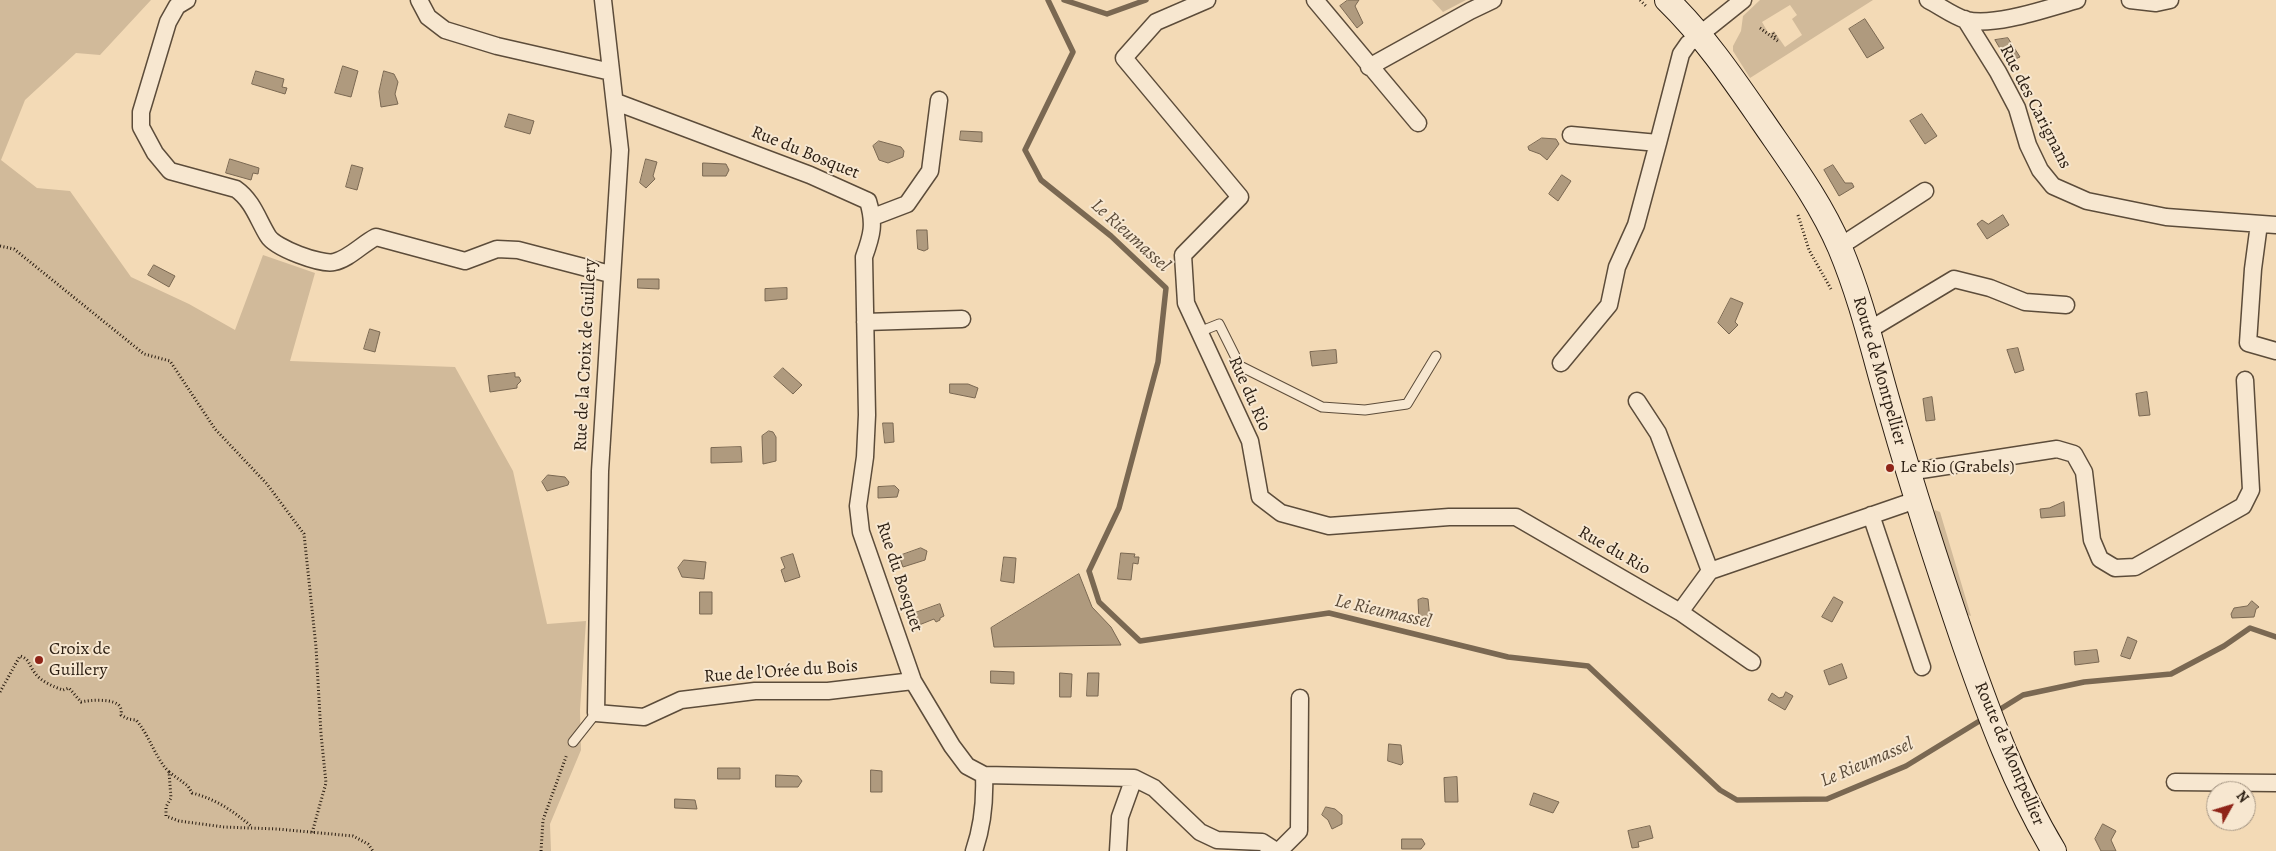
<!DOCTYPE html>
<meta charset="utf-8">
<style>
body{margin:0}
#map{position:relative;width:2276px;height:851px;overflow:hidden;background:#f3dab6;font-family:Alegreya,serif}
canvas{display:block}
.north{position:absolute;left:2206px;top:781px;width:50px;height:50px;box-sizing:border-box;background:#f7e7d0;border:1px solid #a59684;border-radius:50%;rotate:51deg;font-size:14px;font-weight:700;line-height:20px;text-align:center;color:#2a1d11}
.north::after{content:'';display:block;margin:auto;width:18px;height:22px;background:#8f2418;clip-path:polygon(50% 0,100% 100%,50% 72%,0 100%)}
</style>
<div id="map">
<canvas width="2276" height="851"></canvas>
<div class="north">N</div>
</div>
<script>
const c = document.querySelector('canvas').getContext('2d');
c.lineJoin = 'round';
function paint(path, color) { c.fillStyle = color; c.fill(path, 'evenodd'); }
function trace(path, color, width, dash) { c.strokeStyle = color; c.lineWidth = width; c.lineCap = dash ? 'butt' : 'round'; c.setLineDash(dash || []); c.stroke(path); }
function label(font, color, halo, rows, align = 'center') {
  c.font = font + ' Alegreya,serif'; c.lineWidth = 4; c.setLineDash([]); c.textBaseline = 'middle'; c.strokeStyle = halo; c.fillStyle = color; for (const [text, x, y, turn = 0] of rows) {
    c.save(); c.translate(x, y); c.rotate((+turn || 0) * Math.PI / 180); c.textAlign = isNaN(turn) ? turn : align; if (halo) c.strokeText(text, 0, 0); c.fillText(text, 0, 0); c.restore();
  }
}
paint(new Path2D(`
 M0,0H151L100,55L76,53L25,100L1,160L37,188L70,191L131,277L189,304L235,330L263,255L315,273L290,361L455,367L513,471L547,624L586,621L580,710L581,750L550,824L551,851H0Z
 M1432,0H1466L1443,12Z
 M1760,0H1873L1750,78L1733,51V46L1741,31L1743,16ZM1790,5L1797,15L1792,19L1802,35L1785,47L1774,31L1769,34L1762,22Z
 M1935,510L1940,512L1971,616L1965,614L1932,515Z`), '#d1ba9a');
const water = new Path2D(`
 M1348,0H1359L1355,6L1363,23L1357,28L1340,6Z
 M1865,19L1884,48L1867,58L1849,29Z
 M2008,38L2020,57L2008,62L1995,40Z
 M343,66L358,71L351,97L335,93Z
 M256,71L284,79L282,87L287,88L285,94L252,84Z
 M384,71L394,74L398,82L395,94L398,104L381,107L379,92Z
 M509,114L534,121L530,134L505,127Z
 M1922,114L1937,136L1925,144L1910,121Z
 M961,131L982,132V142L960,140Z
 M1542,138L1556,139L1559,144L1547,160L1540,154L1529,150L1528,147Z
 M879,141L901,147L904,151L903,157L888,163L879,160L873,146Z
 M230,159L259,168L258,174L253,173L251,180L226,173Z
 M646,159L657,162L653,176L655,179L646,188L640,183Z
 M703,163L726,164L729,170L726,176H703Z
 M352,165L363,168L357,190L346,187Z
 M1833,165L1845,183H1852L1854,187L1839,196L1824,170Z
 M1562,175L1571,181L1558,201L1549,194Z
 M2003,215L2009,225L1987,239L1977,224L1982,220L1988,224Z
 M917,230H927L928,249L924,251L918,249Z
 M154,265L175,276L169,287L148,275Z
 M638,279H659V289L638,288Z
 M787,288V299L765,301V289Z
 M1731,298L1743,303L1735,322L1738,325L1729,334L1718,323Z
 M370,329L380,332L375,352L364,349Z
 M2018,348L2024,370L2015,373L2007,350Z
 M1336,350L1337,363L1312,366L1310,352Z
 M783,368L802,385L793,394L774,377Z
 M515,373V377H519L521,381L517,385V388L490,392L488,376Z
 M950,384H968L978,388L975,398L950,393Z
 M2147,392L2150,415L2139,416L2136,394Z
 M1932,397L1935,420L1926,421L1923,399Z
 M883,423H893L894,442L885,443Z
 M769,431L773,432L776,437V461L763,464L762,436Z
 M741,447L742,462L711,463V448Z
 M548,475L565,477L569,482L568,485L547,491L542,482Z
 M895,486L899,490L897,497L878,498V487Z
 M2064,502L2065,516L2041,518L2040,509L2049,508Z
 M921,548L927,551L925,560L903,567L899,556Z
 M1121,553L1135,554L1134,557H1139L1138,564L1133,563L1131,580L1118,579Z
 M793,554L800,577L785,582L781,570L785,568L781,558Z
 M1004,557L1016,558L1014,583L1001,581Z
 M684,560L706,562L704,579L682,577L678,568Z
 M1079,574L1092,607L1111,627L1121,645L994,647L991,628Z
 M700,592H712V614H700Z
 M1834,597L1843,602L1832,622L1822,617Z
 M1423,598L1428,599L1430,620L1419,621L1418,600Z
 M2252,601L2259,607L2256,609L2254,617L2232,618L2231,614L2234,608L2247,606Z
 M940,604L944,616L940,618V620L936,622L934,619L919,625L915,613Z
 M2128,637L2137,641L2130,659L2121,656Z
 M2097,650L2099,662L2075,665L2074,652Z
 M1842,664L1847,678L1829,685L1824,671Z
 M991,671L1014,672V684L991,683Z
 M1060,673L1072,674L1071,697H1060Z
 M1088,673H1099L1098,696H1087Z
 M1786,692L1793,696L1785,710L1768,700L1772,693L1779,698L1783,697Z
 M1389,744L1401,745L1403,763L1401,765L1388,761Z
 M718,768H740V779H718Z
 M871,770L882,771V792H871Z
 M776,775L798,776L802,781L798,787H776Z
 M1457,777L1458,802H1445L1444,778Z
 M1534,793L1559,802L1553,813L1530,805Z
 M675,799L695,800L697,809L675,808Z
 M1326,807L1335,809L1342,815V824L1332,829L1328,820L1322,815Z
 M2103,824L2116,831L2111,840L2116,851H2101L2095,839Z
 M1650,826L1653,838L1638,842L1639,847L1632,848L1628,831Z
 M1402,839H1422L1425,844L1421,849H1402Z`);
paint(water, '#af9a7e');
trace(water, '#7a6852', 1);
trace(new Path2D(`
 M1048,0L1073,52L1025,150L1041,180L1111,236L1166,288L1158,362L1119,508L1089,571L1099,602L1140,641L1329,613L1508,657L1588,666L1720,790L1737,800L1827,799L1906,766L1986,717
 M1064,0L1107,14L1146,0
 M1994,713L2023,695L2084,682L2171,674L2224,646L2250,628L2276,637`), '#7a6852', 5.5);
const lane = new Path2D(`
 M1199,332L1219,324L1240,366L1322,407L1365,410L1407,404L1436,356
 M573,742L596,713`);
const street = new Path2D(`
 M187,0L177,6L168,22L141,112V127L155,153L170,171L236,189C253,201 258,220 268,236C275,248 321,265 334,262C349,259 362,244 376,237L465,261L497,249L518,250L610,274
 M419,0L428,17L445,30L497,46L611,72
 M603,0L620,150L600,471L596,713L644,717L681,700L755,691H828L913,681
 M1207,0L1156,22L1124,58L1240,197L1183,255L1186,303L1250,441L1260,497L1281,513L1329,526L1449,517H1516L1680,612L1752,662
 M1315,0L1418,123
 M1928,0C1940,6 1953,16 1966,20C1995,27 2048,8 2077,0
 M2130,0L2156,3L2170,0
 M1965,19L1998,72L2017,108L2028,145L2040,170L2053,186L2087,201L2166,217L2276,225
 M1369,67L1470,11L1493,0
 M616,102L810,175L868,201C875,224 872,235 864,257L867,415L865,457L858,506L861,532L913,681L952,746L967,766L984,775L1134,778L1154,788L1200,832L1217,840L1262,842L1276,851
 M1571,135L1658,143L1681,54L1688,44L1743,0
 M873,217L907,204L930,171L939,100
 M2259,224L2253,269L2248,343L2276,351
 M1839,247L1925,191
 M865,322L962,319
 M1869,330L1954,279L1990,288L2025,302L2066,305
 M1561,363L1609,305L1617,267L1636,225L1658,143
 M1637,401L1658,433L1710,571
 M1908,472L2057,449L2074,454L2084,472L2092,540L2100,559L2115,568L2135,567L2243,506L2251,490L2245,380
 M1871,515L1922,667
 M1680,612L1710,571L1916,500
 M2175,782L2276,783
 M974,851C982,828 985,799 984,775
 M1118,851L1120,817L1134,778
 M1279,851L1299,831L1300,698`);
const secondary = new Path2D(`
 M1667,0C1704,36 1732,77 1761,119C1789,160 1820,201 1840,248C1863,303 1875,359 1892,416C1914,493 1939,570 1965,646C1989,715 2016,788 2054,851`);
trace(lane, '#5c4c3a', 11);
trace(street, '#5c4c3a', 19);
trace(secondary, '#2a1d11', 26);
trace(new Path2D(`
 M1640,0L1647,7
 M1760,28L1779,42
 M1773,33L1777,39
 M1798,215L1809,250L1831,289
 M0,246L14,249L144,354L170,361L215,429L267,484L304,534L316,647L321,734L326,783L312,833
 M0,692L20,656C30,659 29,666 35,673C40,681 54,687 63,690L69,688L81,702C89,700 116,698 120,707C122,710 121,713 121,715L128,719L136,720C150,736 155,758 169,772L171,798L166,807V816L179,821L224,827L277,829L353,836L368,844L373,851
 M169,772L188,786L192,793C216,799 233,811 251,826
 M541,851L543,820L567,754`), '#2a1d11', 3, [1, 2.5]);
trace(lane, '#f7e7d0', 9);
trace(street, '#f7e7d0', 16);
trace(secondary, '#f7e7d0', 24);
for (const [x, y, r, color] of [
 [1890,468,5,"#8f2418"],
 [39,660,5,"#8f2418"]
]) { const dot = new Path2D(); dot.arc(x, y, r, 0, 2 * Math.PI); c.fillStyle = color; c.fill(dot); trace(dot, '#f7e7d0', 2); }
label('18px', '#2a1d11', '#f7e7d0', [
 ["Rue des Carignans",2035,107,63],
 ["Rue du Bosquet",805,153,22],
 ["Rue de la Croix de Guillery",586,355,-87],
 ["Route de Montpellier",1879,371,74],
 ["Rue du Rio",1249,394,66],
 ["Rue du Rio",1614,551,30],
 ["Rue du Bosquet",899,577,72],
 ["Rue de l'Orée du Bois",781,672,-4],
 ["Route de Montpellier",2009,754,67]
]);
label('18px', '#2a1d11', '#f7e7d0', [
 ["Le Rio (Grabels)",1900,468],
 ["Croix de",49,650],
 ["Guillery",49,671]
], 'left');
label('italic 19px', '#594937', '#f7e7d0', [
 ["Le Rieumassel",1130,236,42],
 ["Le Rieumassel",1383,612,13],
 ["Le Rieumassel",1867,763,-23]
]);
</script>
